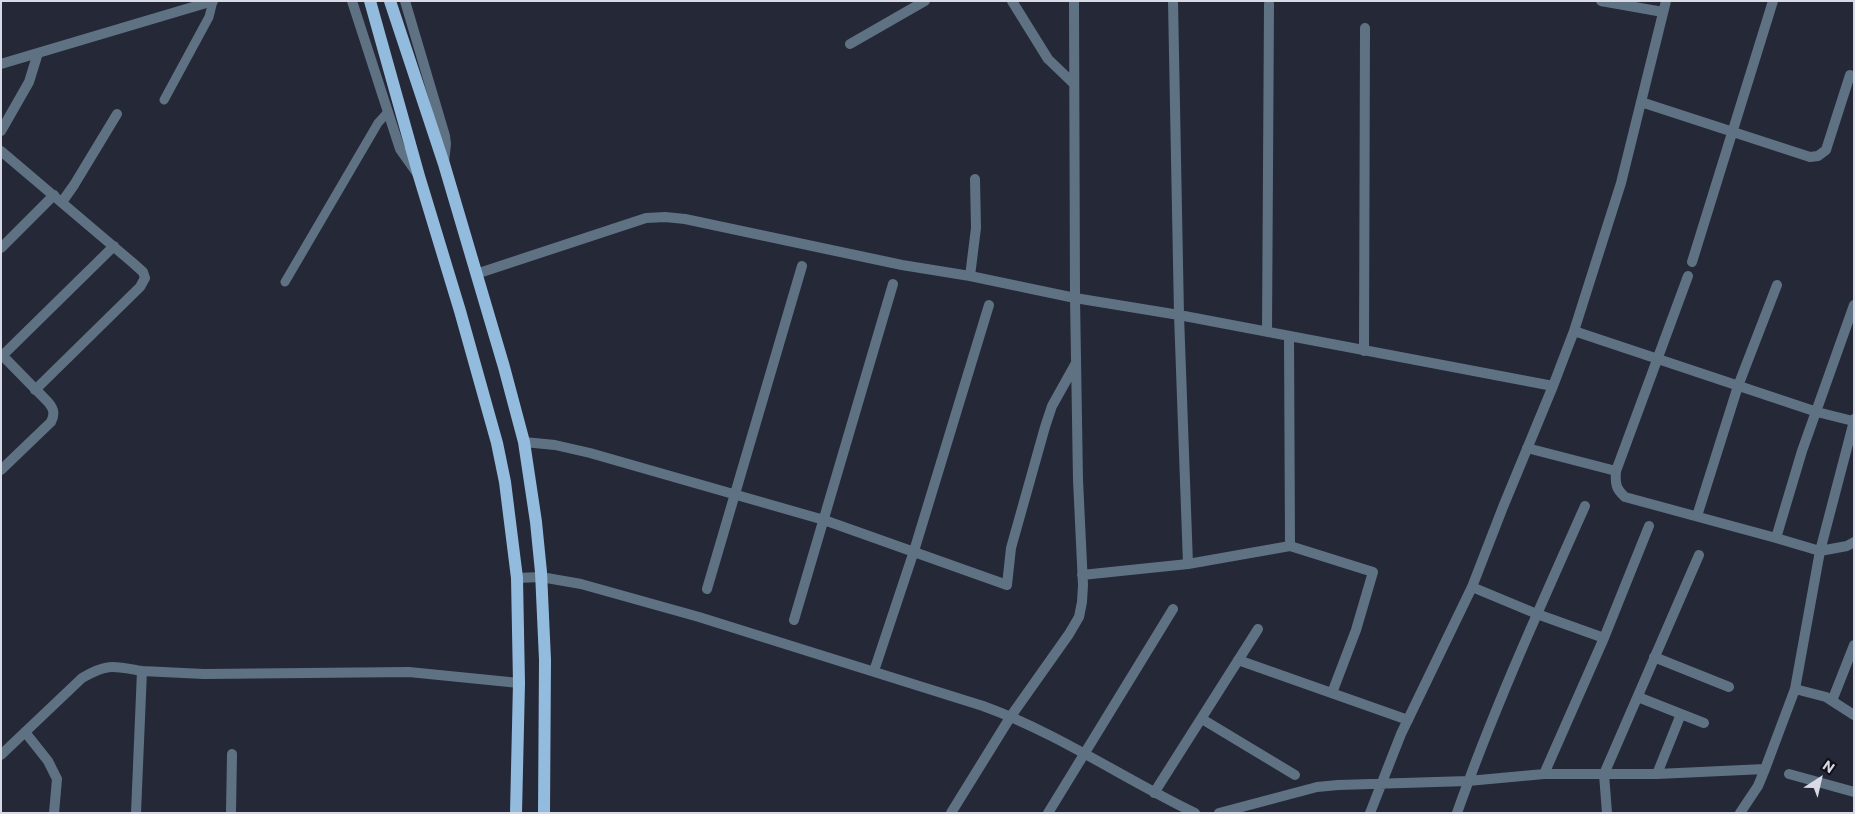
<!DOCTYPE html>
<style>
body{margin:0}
#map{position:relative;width:1855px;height:814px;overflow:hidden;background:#252837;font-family:Commissioner,sans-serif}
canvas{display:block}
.frame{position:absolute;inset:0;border:2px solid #d8dae5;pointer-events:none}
.north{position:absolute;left:1795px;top:754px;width:50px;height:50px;-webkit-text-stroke:4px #101118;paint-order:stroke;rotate:35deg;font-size:14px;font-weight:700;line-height:20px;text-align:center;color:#d8dae5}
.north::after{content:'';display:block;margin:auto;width:18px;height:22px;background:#d8dae5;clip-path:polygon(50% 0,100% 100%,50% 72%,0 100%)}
</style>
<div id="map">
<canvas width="1855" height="814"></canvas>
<div class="frame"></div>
<div class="north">N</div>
</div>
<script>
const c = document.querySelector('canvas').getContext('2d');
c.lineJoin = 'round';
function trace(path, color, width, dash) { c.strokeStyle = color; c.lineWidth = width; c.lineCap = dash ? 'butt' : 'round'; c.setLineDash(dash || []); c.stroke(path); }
trace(new Path2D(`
 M164,100L209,17L213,1
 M285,282L378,123L388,112`), '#5f7283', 9);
trace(new Path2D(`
 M1012,1L1048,59L1073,83
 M1173,1L1179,315L1188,564
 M1601,1L1663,12
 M1666,1L1621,183L1574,331L1817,412L1853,421L1854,419
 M850,44L925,1
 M1,64L213,1
 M1641,102L1810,157L1818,156L1826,150L1850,75
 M1,131L29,82L38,53
 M1,151L133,263L143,272L145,278L140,287L35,390
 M62,202L74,185L117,114
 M1,248L54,195
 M1692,262L1773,1
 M476,274L646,218L665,217L685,219L902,265L970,276L1075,298L1074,1
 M970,276L976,228L975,179
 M1688,276L1616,471C1615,484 1616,489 1625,497L1776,538
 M1267,332L1269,4
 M1289,337L1290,546
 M1364,351L1365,28
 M1,354L48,402C54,409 55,414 51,422L1,470
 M1,357L114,246
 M1553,386L1574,331
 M1854,421L1820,551L1847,546L1854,542
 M524,442L555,445L590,453L824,520L1007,585L1011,548L1045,427L1052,406L1076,363
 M1527,448L1616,471
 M1697,516L1738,386L1777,285
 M1082,575L1188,564L1290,546L1373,572L1356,630L1332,693
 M517,578L541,577L581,584L699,617L983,706C1058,733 1124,779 1195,813
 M1472,587L1537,614L1604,638
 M707,589L802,266
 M794,620L893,284
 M1654,657L1729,687
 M1238,660L1408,720
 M142,671L204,674L409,672L519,683
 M874,671L914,551L989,305
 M1795,689L1826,697L1854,715
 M1638,697L1681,714L1657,774
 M1832,701L1854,645
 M1681,714L1704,723
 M1202,719L1295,775
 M25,732L48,761L57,779L54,813
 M1,755L82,678C107,663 114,666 142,671L136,813
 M1544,774L1604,638L1649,526
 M1789,774L1854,792
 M1154,793L1258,629
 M231,813L232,754
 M951,813L1011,716L1069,634L1079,617L1082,602L1083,585L1078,480L1075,298L1179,315L1553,386L1503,507L1472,587L1401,734L1370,813
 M1048,813L1173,609
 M1219,813L1317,787L1338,785L1468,781L1544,774H1657L1765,769
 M1457,813C1494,708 1540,607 1585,506
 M1607,813L1604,774L1699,555
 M1740,813L1758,786L1765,769L1795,689L1820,551L1776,538L1802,451L1854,305`), '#5f7283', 10);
trace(new Path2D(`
 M352,1L400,149L417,173
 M405,1L445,136L446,144L444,162`), '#5f7283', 10);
trace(new Path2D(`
 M370,1L419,176L460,311L497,443L505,482L517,578L519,683L516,813
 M390,1L444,164L504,367L524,442L536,522L541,572L545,660L544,813`), '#93bbdd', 12);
</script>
